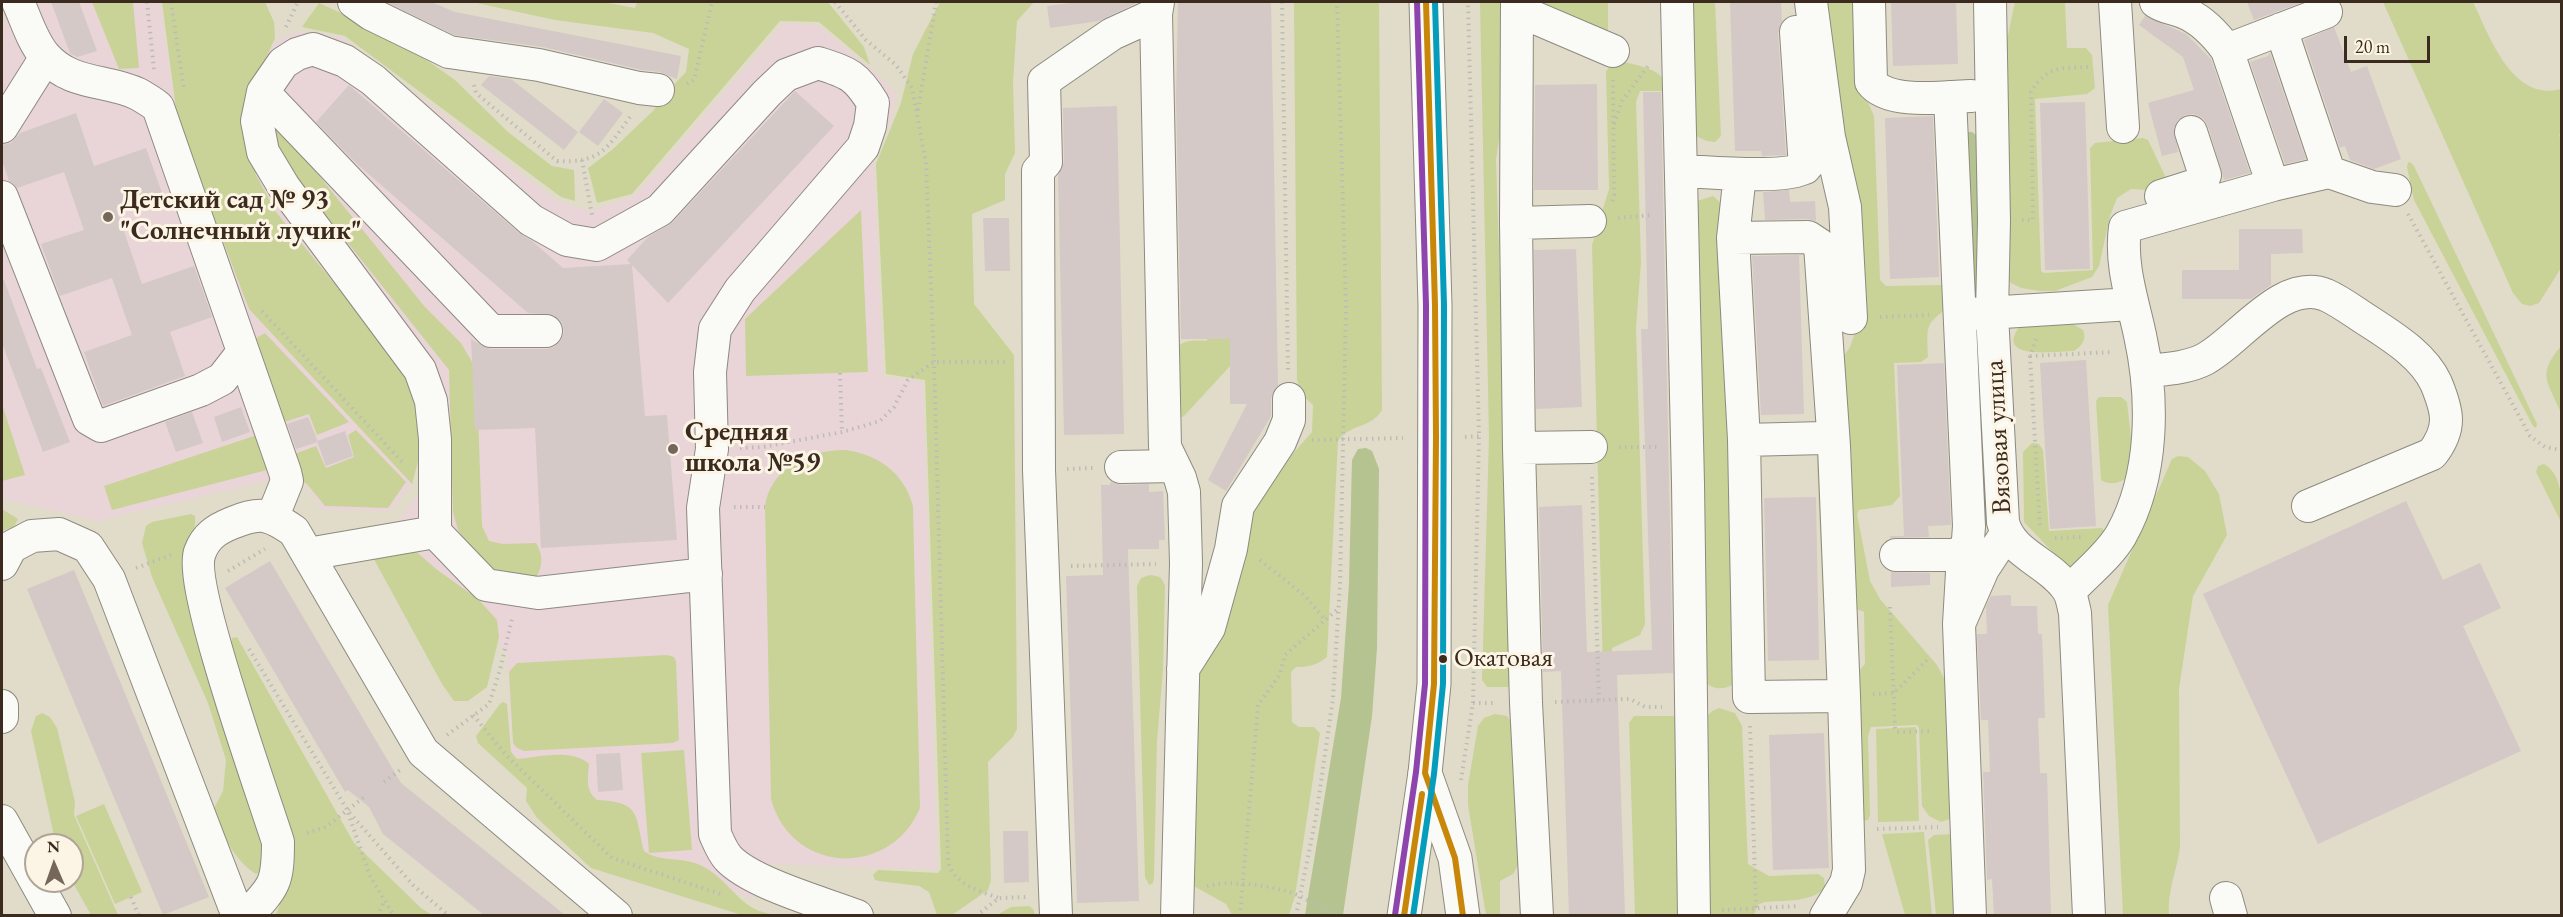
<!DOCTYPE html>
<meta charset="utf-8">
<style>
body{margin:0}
#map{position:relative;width:2563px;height:917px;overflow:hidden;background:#e0dcc9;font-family:"EB Garamond",serif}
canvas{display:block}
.frame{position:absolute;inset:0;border:3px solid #3b2a1e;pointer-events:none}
.north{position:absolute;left:24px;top:833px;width:60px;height:60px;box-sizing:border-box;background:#fcf5e5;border:2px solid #afa495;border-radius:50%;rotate:358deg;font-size:16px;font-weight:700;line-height:24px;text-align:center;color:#3b2a1e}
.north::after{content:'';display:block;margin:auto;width:21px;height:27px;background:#75685a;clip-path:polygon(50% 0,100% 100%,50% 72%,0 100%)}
.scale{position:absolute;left:2344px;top:36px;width:86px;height:27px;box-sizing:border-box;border:3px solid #3b2a1e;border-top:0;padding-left:8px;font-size:18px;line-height:21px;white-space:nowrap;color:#3b2a1e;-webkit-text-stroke:4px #fcf5e5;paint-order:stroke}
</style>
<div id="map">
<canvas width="2563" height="917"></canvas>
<div class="frame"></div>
<div class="north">N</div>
<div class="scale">20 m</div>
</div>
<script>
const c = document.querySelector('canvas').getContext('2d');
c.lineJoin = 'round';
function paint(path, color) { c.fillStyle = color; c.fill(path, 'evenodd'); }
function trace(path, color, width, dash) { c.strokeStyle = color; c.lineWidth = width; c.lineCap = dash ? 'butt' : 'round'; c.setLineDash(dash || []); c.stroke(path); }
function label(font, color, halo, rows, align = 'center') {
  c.font = font + ' "EB Garamond",serif'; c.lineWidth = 6; c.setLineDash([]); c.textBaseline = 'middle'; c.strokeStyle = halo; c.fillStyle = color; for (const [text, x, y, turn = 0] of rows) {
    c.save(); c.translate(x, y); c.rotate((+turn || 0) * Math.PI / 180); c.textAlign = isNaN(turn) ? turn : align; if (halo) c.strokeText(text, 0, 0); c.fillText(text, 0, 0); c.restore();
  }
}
paint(new Path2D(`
 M7,2H160L178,124L249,309L412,484L390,511L323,510L306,485L287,481H267L98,521L2,499V55Z
 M784,23L819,26L886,82L896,94L891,122L874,162L883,377L923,382L937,869L767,864L754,899L618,852L512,752L507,656L497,639L454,617L398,521L423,488L417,409L254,180L259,56L281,38L298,31L341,37L557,201L591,211L635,196Z`), '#e9d5d8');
paint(new Path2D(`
 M92,2H133L139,68L119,69Z
 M162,2H265L274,22L275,38L247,101L248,130L256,175L276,212L412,379L423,443L412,484L249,309L178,124Z
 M472,2H603L635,8L637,2H828L864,47L870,65L819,22L780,21L632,194L597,203L588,168L613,149L654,110L662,97L686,72L689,49L653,33L555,20Z
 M940,2H1034L1017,21L1013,83L1015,153L1005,174V200L972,214L974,304L1014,355L1017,729L1013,737L988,762L991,880L988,890L952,915H937L929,892L919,886L879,881L875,880L873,875L878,870L938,873L941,869L925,380L886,374L876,164L901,103L913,54Z
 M1214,2H1236L1240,350L1231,365L1184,416L1177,420L1172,351C1183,340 1192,340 1206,341L1208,339Z
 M1294,2H1379L1382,410C1371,429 1350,423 1338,441L1327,657C1317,665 1309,667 1296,667L1291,672L1292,722L1299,727H1314L1320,733L1295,896L1289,915H1232L1226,904L1190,884V675L1246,507L1312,432L1313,405L1301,394L1297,380Z
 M1480,2H1504L1506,96L1496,159L1513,682L1509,687H1487L1482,680L1489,437Z
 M1532,2H1608V30L1600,32Z
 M1684,2H1715L1721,136L1715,142L1707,141L1691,134Z
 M1822,2H1856L1862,89L1874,116L1880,280L1886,286L1944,285L1950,306C1924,325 1927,326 1928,357L1921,362L1894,363L1900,496L1892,505L1859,510L1857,514L1870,581L1880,599L1937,665L1948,686L1953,818L1941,822L1929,816L1922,806L1919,728L1917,725L1871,727L1868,736L1870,815L1868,820L1860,821L1856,674L1865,664L1864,612C1851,605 1835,611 1823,602L1815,416L1819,392L1850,347L1855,333L1854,278Z
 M2015,2H2065L2067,48H2086L2092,55L2095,88L2087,94L2035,99L2041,271L2044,273L2093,270L2090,148L2095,143L2143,138L2148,140L2166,178L2148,190L2131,189L2117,198L2110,216L2099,266L2092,277L2055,291H2040L2021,288L2011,283L2006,275L2005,94L2007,40Z
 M2383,2H2473C2490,37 2512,102 2561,89L2562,132L2559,135L2562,143L2561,268L2539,303L2530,306L2522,304L2513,293Z
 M319,3L394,37L455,80L508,132L552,166L574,170L575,201L561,197L345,36L302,27Z
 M1620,61C1638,66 1665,68 1669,91H1640L1636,102L1641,262L1636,327L1645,624L1640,635L1612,648V674L1603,672L1592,245L1609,189L1606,72L1611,64Z
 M271,125H278L425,307L461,343L472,362L477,388L482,526L489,541L503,544L536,543C543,554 543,565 537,576L523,579L488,571L458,530L453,512L449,370L270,145Z
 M2410,162L2414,166L2537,424L2536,428L2533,426L2414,200L2407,167L2408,163Z
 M1713,196L1720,202L1722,209L1736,683C1725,690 1713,691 1703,680L1694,213L1697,201Z
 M861,210L868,372L746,376L745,319Z
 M2023,322H2070L2083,330C2087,339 2082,346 2074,351C2055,351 1989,362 2023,322Z
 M265,333L349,422L317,435L309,414L281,423L251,341Z
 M2561,346V413C2548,381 2536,376 2561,346Z
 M2099,397H2121L2127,402L2132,448L2129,476C2121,483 2110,486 2101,480L2096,401Z
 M2,404L25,475L2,481Z
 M356,430L406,482L388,508L325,506L307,484L298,479L289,456L316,446L326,468L354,457L348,435Z
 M257,435L271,469L112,510L104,486Z
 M2032,443L2039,444L2043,450L2049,531L2102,528L2105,532L2074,569L2067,567L2024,522L2023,452Z
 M846,450C879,455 904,473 913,506L920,808C890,879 791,874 771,799L765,507C769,469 810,449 846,450Z
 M2178,456L2188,457L2205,471L2219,494L2227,535L2193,596L2179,689L2180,847C2177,871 2167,891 2169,915H2123L2108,605L2172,459Z
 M2544,464C2563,475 2562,502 2561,522L2536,472L2538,466Z
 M2,509L18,519L14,527L2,531Z
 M191,514L195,516V525L187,557L265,844L262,872L256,874C234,860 222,834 213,810L223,791L226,760L208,703L152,577L142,543L146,526L152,522Z
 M410,546L436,569L478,599L497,620L499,637L487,687L468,701H454L442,684L370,552Z
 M1150,575C1159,576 1162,577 1165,586L1163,670L1157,741L1154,878L1153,883L1149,885L1145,877L1137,586L1141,578Z
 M237,637L354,843L421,908L432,915H276L292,870L231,645L232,638Z
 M667,655L674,657L676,661L679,740L673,743L524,751L517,748L513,743L509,672L517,663Z
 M503,702L507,704L511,752L517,759C539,757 572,748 589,764C588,778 585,790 597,800C641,802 635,814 644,851C660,863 684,856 702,866C723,876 737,900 753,908C759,912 768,913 775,915H742L591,868L537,818L526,801L527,788L478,743L476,736L500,704Z
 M1719,708L1735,713L1742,726L1748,864L1769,876L1818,874L1824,878L1825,888C1810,903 1784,900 1764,902L1758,905L1754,915H1709L1705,719L1712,711Z
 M42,713L50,717L57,728L75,802L74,815L118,915H91L72,881V845H56L31,731L36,716Z
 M1495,714L1507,716L1517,731L1522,859L1513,874L1500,881V915H1486L1468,805V785L1478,726L1484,718Z
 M1634,716H1674L1678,722L1679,915H1635L1629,723Z
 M1916,727L1919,821L1878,822L1876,729Z
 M684,750L692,850L649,853L641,753Z
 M104,804L142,892L115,904L76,816Z
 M1924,832L1932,915H1905L1882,834Z
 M1953,834L1960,915H1936L1928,840L1934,835Z
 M1029,906L1033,909L1035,915H997L1011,907Z`), '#c9d398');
paint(new Path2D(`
 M1964,132H1972L1976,135L1979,148L1978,297L1973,302Z
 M1366,448L1372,451L1379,469L1377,648L1372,716L1343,915H1305L1341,698L1349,584L1352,460L1358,449Z`), '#b5c390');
paint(new Path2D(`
 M51,2H79L97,51L77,57L70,53Z
 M386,2H431L455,12L681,56L677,79L660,72L642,70L543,47L454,35Z
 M1079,2H1137V3L1099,21L1050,28L1047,6Z
 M1178,2H1271L1278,385L1271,398V416L1226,491L1208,480L1247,404H1230V339H1181L1176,97Z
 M1730,2H1781L1782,22L1778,33L1786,155L1762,156L1761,151H1735Z
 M1891,2H1956L1958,64L1893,66Z
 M2247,2H2303L2254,20Z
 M2145,16L2186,34L2211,59L2250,173L2224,180L2208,126L2203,118L2194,114L2185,115L2178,120L2174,128L2178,152L2162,156L2148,103L2194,90L2183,57L2139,25Z
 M2334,27L2351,72L2367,66L2401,159L2374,169L2350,160L2345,146L2340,148L2304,40Z
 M2270,53L2306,159L2285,164L2250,62L2268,56Z
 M489,76L511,79L578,132L564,150L481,85Z
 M1597,84L1598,190H1534L1535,85Z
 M349,85L519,233L532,241L563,268L631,264L627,260L647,238L673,222L795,91L834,126L668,303L632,265L645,416L667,415L677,540L541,548L535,428L475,430L471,339L484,347L491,349H547L554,347L561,340L564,332L562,323L554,315L528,313L356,163L316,122Z
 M1643,92H1661L1673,673L1617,675L1625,915H1569L1561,671L1543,672L1539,507L1582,505L1587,652L1652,650L1641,329H1648Z
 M604,99L623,113L598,146L579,132Z
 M2085,102L2090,269L2045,270L2040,103Z
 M1117,106L1124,434L1064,435L1058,175L1064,162L1063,108Z
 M76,113L94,166L146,148L162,193L116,208L142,284L194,266L212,317L170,332L185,376L103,406L84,352L132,335L112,278L60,296L41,244L84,230L64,172L17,188L9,181L2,160V145L11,143L20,133Z
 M1933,116L1939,277L1890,279L1885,118Z
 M1789,190L1790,202L1815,201L1816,221L1808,219L1765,220L1763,192Z
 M983,218H1009L1010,271H985Z
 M2239,229H2302L2303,253L2271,254V285L2251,299H2182V270H2239Z
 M1576,249L1582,407L1536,409L1534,250Z
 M1799,255L1804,414L1761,415L1752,256Z
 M2,280H4L37,369L41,368L70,442L43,452L2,343Z
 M2086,360L2096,526L2050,529L2040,363Z
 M1944,363L1951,525L1928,526L1929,537L1890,538V536H1904L1897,365Z
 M241,407L250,432L222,442L214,417Z
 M192,412L203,443L176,452L165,422Z
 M308,417L318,442L296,449L287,424Z
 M345,431L353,456L326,466L317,441Z
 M1111,481L1121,485L1149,484V492L1163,491L1165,540H1159V549H1128L1139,901L1077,903L1066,576L1103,575L1101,485H1110Z
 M1816,497L1819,660L1768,661L1764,498Z
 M2406,501L2443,580L2480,563L2501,608L2463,626L2521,751L2318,844L2203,594Z
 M270,561L401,783L565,915H484L383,834L369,807L348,790L345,792L225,588Z
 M74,570L209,897L163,915L27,589Z
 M1891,572L1930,573V585L1891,587Z
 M2011,595V606H2037L2038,634H2042L2045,718H2038L2040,773H2047L2051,915H1994L1992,879L1987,880L1983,772H1990L1988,720H1981L1977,634H1987L1986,606L1991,596Z
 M1824,733L1829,868L1773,870L1769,735Z
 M620,753L623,790L598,792L596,754Z
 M1003,831H1028L1029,882L1004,883Z`), '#d4c9c6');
const minor = new Path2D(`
 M18,2C26,19 32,41 45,56C71,86 107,79 138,94C145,98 152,102 158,107L285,472L287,481L273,516
 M354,2L371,14L449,52L539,65L639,88L658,90
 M1158,2L1156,14L1165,447L1180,478L1184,492L1186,563L1177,916
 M1517,2L1516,223L1519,448L1526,703L1537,916
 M1677,2L1688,483L1694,916
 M1811,2L1829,137L1845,207L1851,318
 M1869,2L1871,82C1888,105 1944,97 1971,96
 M1990,2L1994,221L1992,314L2003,522C2010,554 2051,563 2068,590C2072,596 2073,605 2075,613L2089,916
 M2115,2L2123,127
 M2156,2C2165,8 2173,8 2183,12C2201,19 2216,35 2227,50L2273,185
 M1517,10L1613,51
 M2281,29L2329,172
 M1796,32L1805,168
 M2227,50L2326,12
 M263,92L491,331H546
 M1950,97L1969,526L1968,540L1963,555L1959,624
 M2,127L46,57
 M1682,171C1709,172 1779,179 1802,169C1809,166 1813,157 1817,152
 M1740,174L1733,238L1744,440L1749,697L1844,696L1849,870L1846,883L1826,916
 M2161,196L2202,183L2205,175L2191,132
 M2,197L89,419L101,426L201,390L222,379L243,352
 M1516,223L1590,221
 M1733,238L1808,237L1820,245L1834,446L1844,696
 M1971,314L2131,304
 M2147,371C2166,369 2188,368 2205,359C2239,341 2282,277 2326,295C2342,302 2358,315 2373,324C2396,339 2424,357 2436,383C2448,412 2452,428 2432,454L2308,506
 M1744,440L1824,438L1834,446
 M1519,448L1591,447
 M1121,467L1174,466
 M435,532V439L431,401L420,370L284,187L263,152L257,121L263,92L283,63L297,54L313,49L345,61L373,80L531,220L567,240L597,245L660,210L767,93L786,75L818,63C849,73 856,75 873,103L870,126L863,147L740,290L715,329L710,372L712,449L703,508L715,834C719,843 722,851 728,858C751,883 823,903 857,916
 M308,554L435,532L486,585L538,593L706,574
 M1896,555H1963
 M2,564L11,547L32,536L59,534L88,547L109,579L238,916
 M2069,592C2086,573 2108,557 2121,535C2154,476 2154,399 2140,335C2132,298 2120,265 2125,227L2273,185L2329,172L2372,187L2395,190
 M1183,669L1209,628L1231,549L1238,506L1280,442L1289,420V399
 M2,706V717
 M2,821L55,916
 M2226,898L2231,916
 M246,916C275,887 278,882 278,842C264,797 187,584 200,552C206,536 217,529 232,523C261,511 269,514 294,531L423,752L616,916
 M1056,916L1039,470L1038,171L1046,162L1044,81L1112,34L1156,14
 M1970,916L1959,624L1983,569L2006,534`);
const major = new Path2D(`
 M1404,916L1425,773L1434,684L1435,305L1426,2`);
const highway = new Path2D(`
 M1425,773L1455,858L1463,916`);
trace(minor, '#8e8a7e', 34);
trace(major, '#8e8a7e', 35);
trace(highway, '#8e8a7e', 35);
trace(new Path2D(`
 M147,2L154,70
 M171,2L184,90
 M835,2L866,40L896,65L912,88L926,163L934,362L948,861C953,884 979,891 999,898
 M1282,2L1288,370
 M286,27L298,2
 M687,84L694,80L712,2
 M474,85L476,93L557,161C600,163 606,150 630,117
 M918,110L936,2
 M1614,124L1622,101L1648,66
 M582,160L592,215
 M1612,201L1614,195L1613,80
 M2408,214L2530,436L2545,447L2561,450
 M1618,218L1652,215
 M2022,220H2033L2031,92C2047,65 2062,68 2090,67
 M262,311L404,464
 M1880,317L1929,315
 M2036,339L2030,356L2113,352
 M2030,356L2040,526
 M840,373L842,432
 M1465,437L1479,436
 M1312,440L1403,438
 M1619,447H1657
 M740,448L763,447L842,432L880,421L894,407L908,380L934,362H1008
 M1067,469L1093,468
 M1592,477L1599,700
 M734,507H765
 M2055,538L2081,537
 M1260,560L1305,596L1325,620
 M1071,566L1156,564
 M136,568L171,555
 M228,571L265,549
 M1890,607L1895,728L1897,732L1933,731
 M249,649L348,811L413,885L449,916
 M1873,694L1894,693L1929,658
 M1555,702L1630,699L1645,707H1662
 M1473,703H1497
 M473,715L507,756L612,858L724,895
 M1750,726L1756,908
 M447,735L489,704L500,670L512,619
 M1461,780L1473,703L1479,436L1468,2
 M384,782L400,770
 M348,813L370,876L394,916
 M1877,829L1938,827
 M307,833L326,827L364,797
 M1207,886C1227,880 1266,885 1286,891C1305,896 1321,910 1341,916
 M131,897L139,916
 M1722,910L1798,906
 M377,916L385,900
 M976,916L999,898L1027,897
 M1240,916L1258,705L1279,676L1285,655L1339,608
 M1296,916L1316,817L1333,698L1340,584L1346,307L1337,2`), '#bdbbb6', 4, [1.5, 4.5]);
trace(minor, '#fafaf7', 32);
trace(major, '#fafaf7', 33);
trace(highway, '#fafaf7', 33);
trace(new Path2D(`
 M1426,2L1435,305L1436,437L1434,684L1425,773L1455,858L1463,916
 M1404,916L1422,794`), '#c88708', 6);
trace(new Path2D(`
 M1413,916L1434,774L1443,684L1444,305L1435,2`), '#069cbc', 6);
trace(new Path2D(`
 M1395,915L1416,772L1425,684L1426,305L1417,2`), '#8e44ad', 6);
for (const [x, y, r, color] of [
 [108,217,6,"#75685a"],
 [673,449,6,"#75685a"],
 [1443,659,5,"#3b2a1e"]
]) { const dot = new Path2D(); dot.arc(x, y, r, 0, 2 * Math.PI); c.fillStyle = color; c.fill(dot); trace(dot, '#fcf5e5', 2); }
label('26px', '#3b2a1e', '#fcf5e5', [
 ["Окатовая",1454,659]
], 'left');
label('bold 27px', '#3b2a1e', '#fcf5e5', [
 ["Детский сад № 93",120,201],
 ["\"Солнечный лучик\"",120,232],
 ["Средняя",685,433],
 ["школа №59",685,464]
], 'left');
label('27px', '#3b2a1e', '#fcf5e5', [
 ["Вязовая улица",1999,437,-93]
]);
</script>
